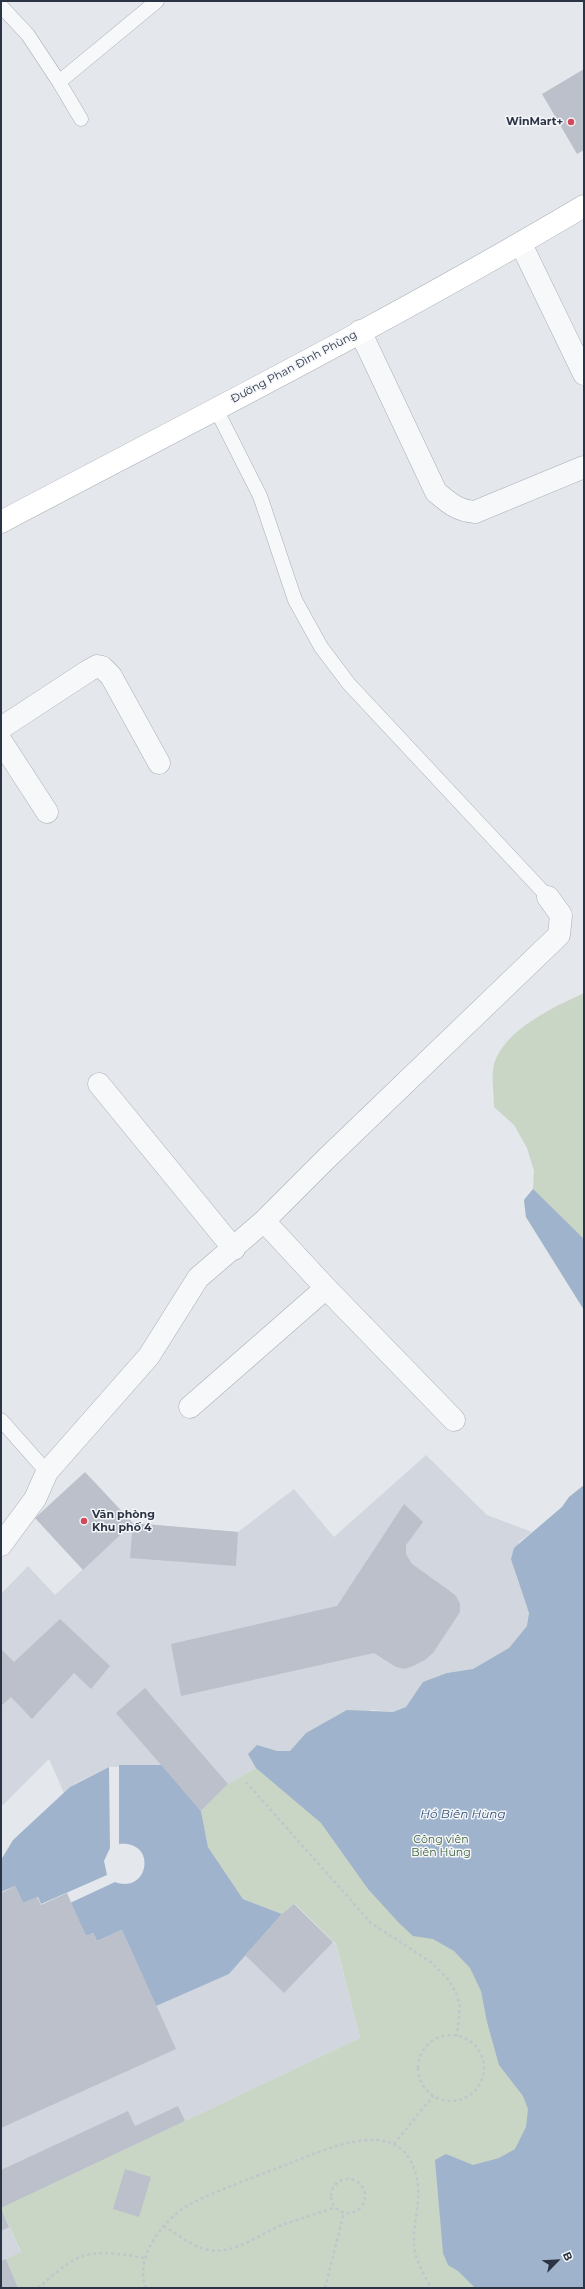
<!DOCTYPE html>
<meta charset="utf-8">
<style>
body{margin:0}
#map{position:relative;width:585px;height:2289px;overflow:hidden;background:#e4e7ec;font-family:Montserrat,sans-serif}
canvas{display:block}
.frame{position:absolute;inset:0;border:2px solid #2b3445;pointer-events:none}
.north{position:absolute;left:537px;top:2241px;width:40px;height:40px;-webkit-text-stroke:3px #f4f6f9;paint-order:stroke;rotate:66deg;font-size:11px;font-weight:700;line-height:16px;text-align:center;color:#2b3445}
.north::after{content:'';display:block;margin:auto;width:14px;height:18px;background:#2b3445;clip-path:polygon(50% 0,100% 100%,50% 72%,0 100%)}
</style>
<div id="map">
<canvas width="585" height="2289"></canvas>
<div class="frame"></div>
<div class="north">B</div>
</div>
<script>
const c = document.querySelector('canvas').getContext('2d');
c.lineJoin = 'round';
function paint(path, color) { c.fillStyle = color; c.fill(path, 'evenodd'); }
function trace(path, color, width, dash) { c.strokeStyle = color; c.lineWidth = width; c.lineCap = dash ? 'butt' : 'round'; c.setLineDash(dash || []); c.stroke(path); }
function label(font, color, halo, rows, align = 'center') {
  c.font = font + ' Montserrat,sans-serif'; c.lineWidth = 3; c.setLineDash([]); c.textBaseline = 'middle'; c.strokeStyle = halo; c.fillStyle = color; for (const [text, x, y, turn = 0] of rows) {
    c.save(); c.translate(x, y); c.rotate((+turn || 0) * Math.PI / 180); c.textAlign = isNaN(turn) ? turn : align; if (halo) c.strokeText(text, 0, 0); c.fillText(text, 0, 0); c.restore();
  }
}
paint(new Path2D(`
 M426,1455L487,1515L532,1532L519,1542L516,1575L529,1613L527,1626L509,1648L473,1669L447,1673L414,1697L406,1707L393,1712L372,1710L306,1733L290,1751H277L257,1745L256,1768L228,1784L201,1811L162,1765L109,1767L76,1783L64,1793L49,1759L1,1807V1594L28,1566L55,1595L133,1523L238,1532L294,1489L334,1537Z
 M15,1886L23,1902L37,1897L41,1905L67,1893L70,1903L97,1941L122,1930L229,1974L282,1914L294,1904L336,1945L360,2038L1,2208V1893Z
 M1,2208L21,2253L6,2259L18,2288H1Z`), '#d2d6de');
paint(new Path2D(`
 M584,993V1310L526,1217L524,1200L533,1189L534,1171L527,1148L514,1125L494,1107C494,1094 491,1076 494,1064C505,1029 554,1007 584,993Z
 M584,1485V2288H18L6,2259L21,2252L1,2208L360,2038L336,1944L295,1904L282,1914L243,1899L208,1847L201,1811L228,1784L256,1768L248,1754L257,1745L277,1751H290L306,1733L347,1710L393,1712L406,1707L423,1682L447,1673L473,1669L509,1648L527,1626L529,1613L511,1559L514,1548L562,1507L569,1497Z`), '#c9d6c5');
paint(new Path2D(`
 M533,1189L584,1239V1310L526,1217L524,1200Z
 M584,1485V2288H475L458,2271L448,2265L443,2253L435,2160L446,2154L473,2165L499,2158L515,2149L526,2127L528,2109L523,2096L499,2065L487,2022L481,1991L470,1968L454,1951L433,1939L413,1936L399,1923L368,1889L321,1823L256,1768L248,1754L257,1745L277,1751H290L306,1733L347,1710L393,1712L406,1707L423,1682L447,1673L473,1669L509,1648L527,1626L529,1613L511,1559L514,1548L562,1507L569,1497Z
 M119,1765H162L201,1811L208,1847L243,1899L282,1914L229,1974L156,2006L122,1930L97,1941L93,1933L86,1936L70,1903L115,1882C149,1895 158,1840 119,1844Z
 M109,1767L110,1848L104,1861L107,1875L41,1904L38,1897L23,1903L15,1886L1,1892V1860L13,1840L70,1787Z`), '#9fb4cc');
paint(new Path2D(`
 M584,69V150L577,154L542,94Z
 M85,1472L133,1523L83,1570L35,1518Z
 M404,1504L423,1522L406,1545V1554L412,1564L447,1589L456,1596L460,1604V1612L433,1653L425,1660L413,1666L404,1669L396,1667L374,1653L181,1696L171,1644L337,1606Z
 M133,1523L238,1532L236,1566L130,1558Z
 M60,1619L110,1666L91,1689L74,1673L32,1719L11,1697L1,1706V1649L14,1662Z
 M145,1688L228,1784L201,1811L116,1713Z
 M15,1886L23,1903L37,1897L41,1905L67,1893L86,1936L93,1933L97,1941L122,1930L176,2049L1,2128V1893Z
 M294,1904L333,1942L284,1993L245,1955L282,1914Z
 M178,2106L185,2121L1,2208V2170L128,2111L135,2126Z
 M125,2169L151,2177L139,2217L113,2209Z
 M1,2208L9,2227L1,2231Z
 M6,2259L18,2288H1V2261Z`), '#bbc0ca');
const service = new Path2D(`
 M1,6L28,35L59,82L157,1
 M59,82L81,119
 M216,409L260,496L295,600L321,647L349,684L548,897
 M1,1420L47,1472`);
const minor = new Path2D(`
 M360,331L436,492C449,503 458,511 475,512L584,467
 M1,728L88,671L97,666L102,667L111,676L159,763
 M1,741L47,812
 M99,1084L234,1249
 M264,1221L326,1288L454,1420
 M190,1407L326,1288
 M1,1545L35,1499L47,1472L149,1356L198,1278L264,1221L326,1159L559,935L561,915L548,897`);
const tertiary = new Path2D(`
 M521,244L584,374`);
const secondary = new Path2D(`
 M1,522C196,419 394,319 584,206`);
trace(service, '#a9aeb7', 15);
trace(minor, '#a9aeb7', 23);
trace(tertiary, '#a9aeb7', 23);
trace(secondary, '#a9aeb7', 23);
trace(new Path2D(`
 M246,1782L371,1923L431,1962L449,1980L457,1995L460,2007L457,2036
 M418 2068a33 33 0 1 1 66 0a33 33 0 1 1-66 0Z
 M394,2144L433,2096
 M331 2196a17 17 0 1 1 34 0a17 17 0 1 1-34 0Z
 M164,2226C177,2234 194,2248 210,2250C236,2254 260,2234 282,2225C299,2219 317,2214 335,2207
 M38,2288C50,2278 63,2265 78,2258C97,2249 125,2255 145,2258
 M146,2288C135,2262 157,2229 177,2213C187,2205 198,2200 209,2195C235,2184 262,2174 288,2164C332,2147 409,2110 418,2186C420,2207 411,2231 415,2252C418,2265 425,2276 431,2288
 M325,2288L344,2213`), '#c2c5cb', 2.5, [3, 3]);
trace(service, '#f7f8fa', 14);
trace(minor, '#f7f8fa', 22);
trace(tertiary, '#f7f8fa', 22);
trace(secondary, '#fff', 22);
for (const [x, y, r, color] of [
 [571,122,4,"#d1495b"],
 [84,1521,4,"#d1495b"]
]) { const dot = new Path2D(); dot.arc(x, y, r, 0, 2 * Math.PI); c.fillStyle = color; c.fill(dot); trace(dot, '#f4f6f9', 1.5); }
label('bold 11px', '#2b3445', '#f4f6f9', [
 ["WinMart+",563,122],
 ["Văn phòng",92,1515,"left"],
 ["Khu phố 4",92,1528,"left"]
], 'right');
label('11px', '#2b3445', '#f4f6f9', [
 ["Đường Phan Đình Phùng",294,367,-28]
]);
label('11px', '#3f6138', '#f4f6f9', [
 ["Công viên",441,1840],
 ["Biên Hùng",441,1853]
]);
label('italic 12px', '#34527a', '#f4f6f9', [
 ["Hồ Biên Hùng",463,1814]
]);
</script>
